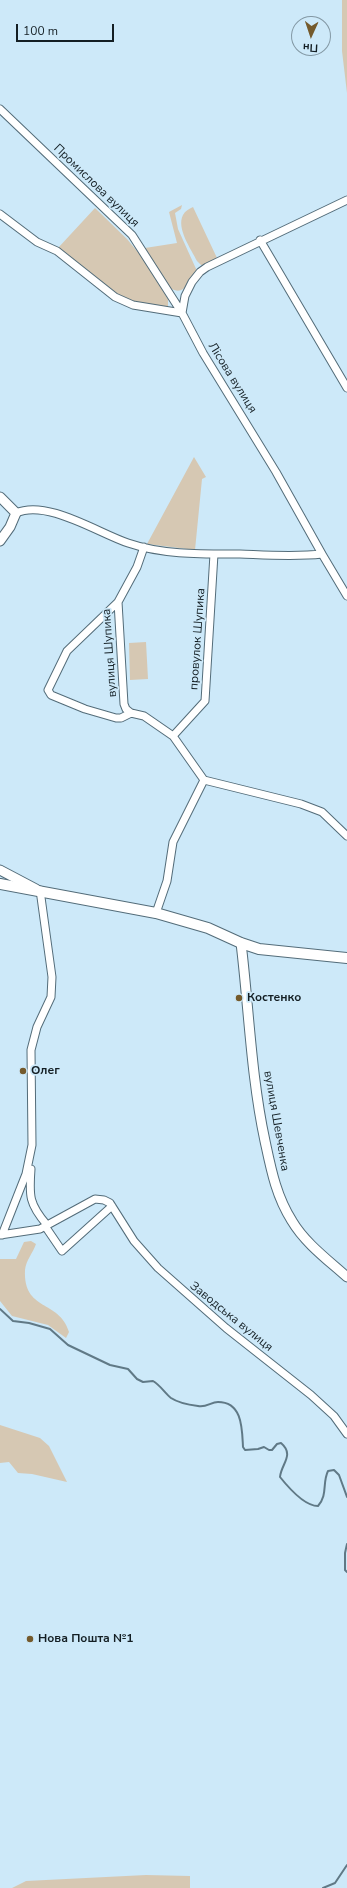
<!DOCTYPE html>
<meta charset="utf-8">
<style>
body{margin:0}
#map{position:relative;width:347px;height:1888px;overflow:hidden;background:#cde9f9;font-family:"Nunito Sans",sans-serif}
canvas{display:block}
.north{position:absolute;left:291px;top:16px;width:40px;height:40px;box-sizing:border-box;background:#cde9f9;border:1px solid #8398a4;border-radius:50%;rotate:183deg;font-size:11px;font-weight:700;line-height:16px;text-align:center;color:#141f24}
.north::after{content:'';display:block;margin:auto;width:14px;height:18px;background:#745a2c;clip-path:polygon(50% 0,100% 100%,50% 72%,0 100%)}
.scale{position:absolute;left:16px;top:24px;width:98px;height:18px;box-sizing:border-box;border:2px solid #141f24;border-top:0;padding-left:5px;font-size:12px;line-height:14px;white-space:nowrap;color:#141f24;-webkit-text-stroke:3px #cde9f9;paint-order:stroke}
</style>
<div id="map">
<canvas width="347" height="1888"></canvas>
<div class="north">Пн</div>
<div class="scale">100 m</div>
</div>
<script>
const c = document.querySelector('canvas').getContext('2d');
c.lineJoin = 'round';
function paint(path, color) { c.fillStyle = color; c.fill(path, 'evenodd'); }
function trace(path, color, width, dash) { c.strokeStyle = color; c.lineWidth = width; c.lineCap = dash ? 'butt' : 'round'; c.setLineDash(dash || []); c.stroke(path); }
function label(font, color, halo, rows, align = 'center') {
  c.font = font + ' "Nunito Sans",sans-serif'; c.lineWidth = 3.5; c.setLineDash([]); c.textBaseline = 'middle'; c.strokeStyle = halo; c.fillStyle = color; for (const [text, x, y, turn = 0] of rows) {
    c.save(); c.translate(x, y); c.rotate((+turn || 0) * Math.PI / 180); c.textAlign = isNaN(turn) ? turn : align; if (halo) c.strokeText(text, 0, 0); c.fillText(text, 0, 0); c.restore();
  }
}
paint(new Path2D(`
 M342,0H347V93L342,51Z
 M182,205L181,209L175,213L178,229L197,271C188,281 185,297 170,288L145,248L177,243L169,212Z
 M193,207L217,258L206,265H201L197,261C191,249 176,228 183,215C185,211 189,209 193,207Z
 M95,208L127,239L147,263L168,299V306L165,309L123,300L58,248Z
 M194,457L206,477L202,479L195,550L147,544Z
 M146,642L148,679L130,680L129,643Z
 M31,1241L36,1244C33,1253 26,1260 25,1270C23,1312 59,1299 69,1332L66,1338L48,1325L12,1316L0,1301V1259H16L24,1242Z
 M0,1425L40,1438L49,1446L67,1482L32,1474L18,1473L9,1462L0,1463Z
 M146,1875L190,1876V1888H12L26,1881Z`), '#d6c8b3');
trace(new Path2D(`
 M0,1309L13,1321L29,1323L50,1329L68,1345L110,1365L128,1369L137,1379L143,1382L153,1381C160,1385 165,1393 171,1398C177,1402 190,1405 198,1406C206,1408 211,1402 218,1402C243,1402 242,1430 243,1447L245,1450L258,1449L264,1447L269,1450H272L277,1444L281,1443C295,1455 281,1464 280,1477C288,1487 305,1506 318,1506C328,1495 322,1483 328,1471L334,1470L339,1475L347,1497
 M347,1544L345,1553V1570L347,1572
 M323,1888L335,1883L347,1865`), '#607986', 2);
const minor = new Path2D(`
 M0,109L132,235L182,313L133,305L115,297L57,251L37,242L0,214
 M260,240L347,388
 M16,513C47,499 98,533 128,543C163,555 203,554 240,554C267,555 295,557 322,554L347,596
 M144,547L137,567L118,602L124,704L126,709L131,713L144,716L173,736L204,780
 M322,554L276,472L203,353L182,313L185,296L192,282L200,272L207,267L347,200
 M118,602L67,651L48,690L51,695L85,709L116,718H121L131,713
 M173,736L205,701L214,554
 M204,780L301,804L322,812L347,836
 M156,913L167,881L173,842L204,780
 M31,1169C29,1196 29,1204 47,1225
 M45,1226L62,1251L112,1206
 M0,1235L40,1229L95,1199L104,1200L110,1203L134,1241L158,1268L226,1328L311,1395L334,1416L347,1434
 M2,1235L26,1174L32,1145L31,1050L37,1027L51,997L52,977L40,890`);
const tertiary = new Path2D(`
 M0,497L16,513L10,527L0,541
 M0,870L36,889
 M241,943C249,1009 251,1076 265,1141C271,1169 276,1196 292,1221C305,1243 328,1260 347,1277`);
const secondary = new Path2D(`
 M0,884L156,913L208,928L241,943L259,949L347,958`);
trace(minor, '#536c79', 9);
trace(tertiary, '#536c79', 11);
trace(secondary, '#536c79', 12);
trace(minor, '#fff', 7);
trace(tertiary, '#fff', 9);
trace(secondary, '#fff', 10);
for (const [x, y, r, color] of [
 [239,998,4,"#745a2c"],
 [23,1071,4,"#745a2c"],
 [30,1639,4,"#745a2c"]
]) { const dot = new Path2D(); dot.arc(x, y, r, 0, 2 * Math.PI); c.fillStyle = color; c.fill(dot); trace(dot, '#cde9f9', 1.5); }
label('12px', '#141f24', '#cde9f9', [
 ["Промислова вулиця",96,186,44],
 ["Лісова вулиця",232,378,58],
 ["провулок Шупика",198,639,-86],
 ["вулиця Шупика",110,653,-94],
 ["вулиця Шевченка",276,1121,80],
 ["Заводська вулиця",231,1317,39]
]);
label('bold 12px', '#141f24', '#cde9f9', [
 ["Костенко",247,998],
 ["Олег",31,1071],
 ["Нова Пошта №1",38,1639]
], 'left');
</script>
